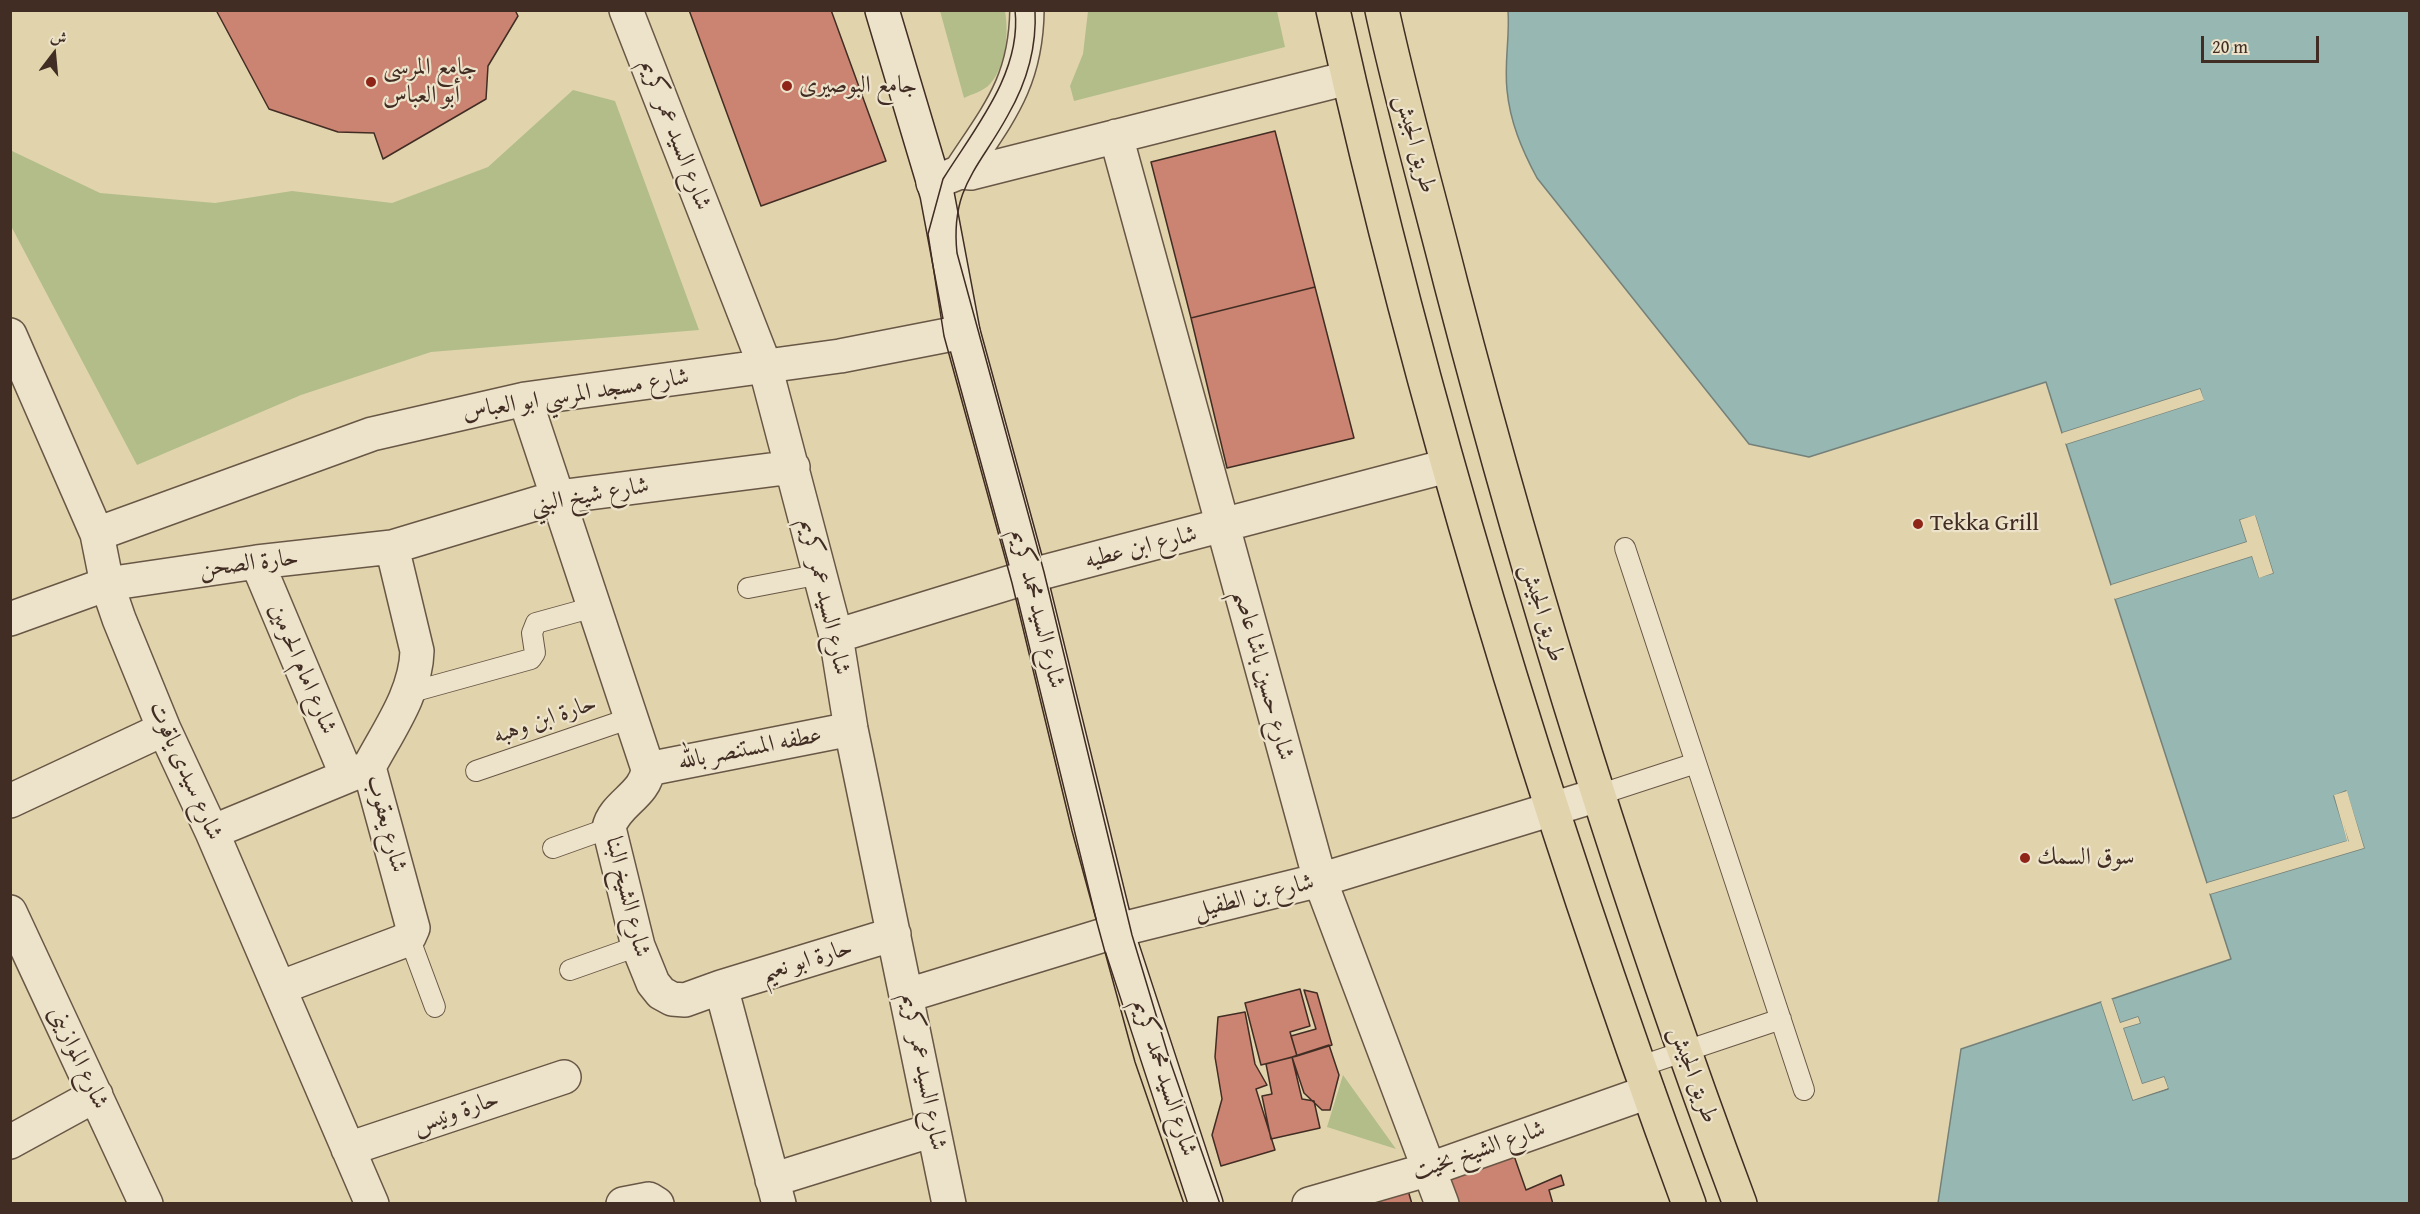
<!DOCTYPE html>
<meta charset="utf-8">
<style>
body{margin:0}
#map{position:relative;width:2420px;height:1214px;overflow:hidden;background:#e1d4ad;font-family:"Gentium Book Plus",Amiri,serif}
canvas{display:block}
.frame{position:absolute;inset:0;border:12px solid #412d23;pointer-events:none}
.north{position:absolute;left:24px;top:24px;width:60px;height:60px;-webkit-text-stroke:4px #ece3ca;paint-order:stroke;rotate:16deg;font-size:16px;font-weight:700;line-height:24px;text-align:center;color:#412d23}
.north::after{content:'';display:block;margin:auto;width:21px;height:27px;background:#412d23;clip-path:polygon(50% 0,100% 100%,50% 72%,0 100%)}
.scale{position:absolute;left:2201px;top:36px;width:118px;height:27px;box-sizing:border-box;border:3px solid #412d23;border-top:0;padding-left:8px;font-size:18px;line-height:21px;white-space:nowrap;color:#412d23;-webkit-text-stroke:4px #ece3ca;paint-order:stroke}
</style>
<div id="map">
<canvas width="2420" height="1214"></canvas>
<div class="frame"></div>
<div class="north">ش</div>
<div class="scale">20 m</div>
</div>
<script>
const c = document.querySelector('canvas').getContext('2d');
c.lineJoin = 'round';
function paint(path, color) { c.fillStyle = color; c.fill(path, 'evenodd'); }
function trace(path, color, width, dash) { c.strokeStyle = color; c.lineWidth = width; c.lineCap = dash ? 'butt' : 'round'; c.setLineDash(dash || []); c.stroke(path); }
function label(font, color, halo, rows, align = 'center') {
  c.font = font + ' "Gentium Book Plus",Amiri,serif'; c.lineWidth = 4.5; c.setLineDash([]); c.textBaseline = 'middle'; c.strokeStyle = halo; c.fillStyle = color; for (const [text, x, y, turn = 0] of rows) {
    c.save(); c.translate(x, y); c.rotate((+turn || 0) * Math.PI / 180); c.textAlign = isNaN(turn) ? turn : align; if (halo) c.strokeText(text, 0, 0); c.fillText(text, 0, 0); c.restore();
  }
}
paint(new Path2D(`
 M940,11H1005C1009,34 1006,66 990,84C984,91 972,94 964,98Z
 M1088,11H1277L1285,47L1074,101L1070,86L1083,54Z
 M573,90L615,101L699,330L431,352L301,395L137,465L11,226L12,151L100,193L215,203L292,191L392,203L488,167Z
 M1343,1075L1396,1149L1327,1127Z`), '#b2bd8a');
const water = new Path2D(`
 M1508,11H2409V1203H1938L1961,1049L2101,1002L2133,1100L2168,1089L2164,1077L2142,1084L2123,1028L2140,1023L2138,1017L2120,1023L2112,999L2231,959L2210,894L2364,848L2346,791L2334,796L2348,841L2207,883L2115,599L2252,556L2259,577L2273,573L2255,516L2240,520L2247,542L2111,585L2066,444L2203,400L2200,389L2062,433L2046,382L1809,457L1749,444L1537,178C1522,150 1510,122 1507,90C1504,63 1510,37 1508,11Z`);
paint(water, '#96b7b2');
trace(water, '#748079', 1.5);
paint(new Path2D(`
 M2200,389L2204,400L2066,444L2065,441L2200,398L2198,393L2063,435L2062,433Z
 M2255,515L2273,573L2259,578L2252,556L2115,599L2114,596L2251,553L2255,554L2261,574L2270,571L2253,519L2244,522L2250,541L2248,545L2112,588L2111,585L2247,542L2240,520Z
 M2347,791L2364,848L2210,894V891L2360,846L2345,795L2337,797L2349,844L2208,886L2207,883L2347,841L2334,795Z
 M2112,999L2120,1023L2138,1017L2140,1023L2123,1028L2142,1084L2164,1077L2168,1088L2133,1100L2101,1002H2104L2135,1096L2164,1087L2162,1081L2139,1086L2121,1026L2117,1024L2109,1000Z`), '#e1d4ad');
const building = new Path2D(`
 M216,10H515L518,16L488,66L486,99L383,159L374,133L338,132L269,109Z
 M689,10H831L886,161L761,206Z
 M1275,131L1315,287L1191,318L1151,162Z
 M1315,287L1354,438L1227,468L1191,318Z
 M1300,989L1310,1026L1290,1032L1297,1056L1261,1065L1245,1003Z
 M1304,990L1317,993L1332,1045L1297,1056L1291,1036L1316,1029Z
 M1245,1012L1255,1064L1267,1085L1256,1089L1275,1150L1221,1166L1212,1135L1222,1099L1215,1057L1218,1017Z
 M1329,1045L1339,1075L1330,1110H1322L1304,1093L1292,1057Z
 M1292,1057L1302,1099L1314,1101L1320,1128L1271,1139L1262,1096L1272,1094L1266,1064Z
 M1512,1150L1526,1190L1561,1175L1564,1185L1549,1190L1553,1204H1452L1442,1174Z
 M1407,1187L1412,1204H1349Z`);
paint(building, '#cb8372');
trace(building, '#412d23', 1.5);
const service = new Path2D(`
 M1625,548L1804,1090
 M748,588L821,574
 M408,693L531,659L535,653L532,633L536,623L594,607
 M476,771L631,718
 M1598,795L1696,763
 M553,848L609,828
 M409,937L435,1007
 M570,970L638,946
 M1638,1067L1781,1019`);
const minor = new Path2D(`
 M626,10L765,366L836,636L851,729L949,1204
 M1116,136L1320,880L1442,1204
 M960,172C998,114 1026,83 1027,10
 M933,183L960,172L971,173L1348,78
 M10,335L97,534L107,584L119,619L164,729L212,832L372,1204
 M525,399L648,769C646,795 614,804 609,828L638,946L653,983L661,993L672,999L685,1000L721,987L779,1204
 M97,534L372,434L525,399L840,356L963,332
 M257,562L347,776
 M10,619L107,584L257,562L392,547L558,497L793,467
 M836,636L1044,572L1447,466
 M648,769L851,729
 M10,801L164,729
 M212,832L367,768
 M10,912L146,1204
 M721,987L894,934
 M279,988L401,942L409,937L413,928L369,767C388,731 416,693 417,651L392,547
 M908,995L1130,927L1320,880L1598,795
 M10,1142L96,1095
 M348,1149L564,1077
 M772,1180L933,1130
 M623,1204L649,1199L657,1204
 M1309,1204L1430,1169L1648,1092`);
const secondary = new Path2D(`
 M882,10L937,194L963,332L1030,577L1117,932L1206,1204`);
const trunk = new Path2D(`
 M1333,10C1424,416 1545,814 1689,1204
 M1382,10C1402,102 1428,193 1451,284C1532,595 1627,902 1740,1204`);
trace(service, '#695746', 22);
trace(minor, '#695746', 36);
trace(secondary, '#412d23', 36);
trace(trunk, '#412d23', 36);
trace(service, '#ece3ca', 20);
trace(minor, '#ece3ca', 33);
trace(secondary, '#ece3ca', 33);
trace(trunk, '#e1d4ad', 33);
trace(new Path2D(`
 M1015,10C1022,73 974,129 943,179L928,234L944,336L1012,583L1072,831L1135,1062L1184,1204
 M1035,10C1037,49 1027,82 1008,115C980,167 950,187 957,253L1044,572L1132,935L1169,1058L1220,1204`), '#412d23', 1.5);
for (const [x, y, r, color] of [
 [371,82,6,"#8f2418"],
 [787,86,6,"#8f2418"],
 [1918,524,6,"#8f2418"],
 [2025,858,6,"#8f2418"]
]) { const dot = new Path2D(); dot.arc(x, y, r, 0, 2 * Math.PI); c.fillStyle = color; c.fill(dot); trace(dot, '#ece3ca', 2); }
label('24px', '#412d23', '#ece3ca', [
 ["جامع المرسى",383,68],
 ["أبو العباس",383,96],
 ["جامع البوصيرى",799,86],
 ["Tekka Grill",1930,524],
 ["سوق السمك",2037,858]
], 'left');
label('24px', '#412d23', '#ece3ca', [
 ["شارع السيد عمر كريم",675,135,69],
 ["طريق الجيش",1415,144,75],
 ["شارع مسجد المرسي ابو العباس",576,395,-9],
 ["شارع شيخ البني",590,496,-10],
 ["شارع ابن عطيه",1141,548,-14],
 ["حارة الصحن",249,564,-7],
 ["شارع السيد عمر كريم",824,597,77],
 ["شارع السيد محمد كريم",1037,609,76],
 ["طريق الجيش",1542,613,73],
 ["شارع امام الحرمين",302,669,67],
 ["شارع حسين باشا عاصم",1263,675,75],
 ["حارة ابن وهبه",545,720,-19],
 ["عطفه المستنصر بالله",750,749,-11],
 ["شارع سيدى ياقوت",185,771,66],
 ["شارع يعقوب",386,824,75],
 ["شارع الشيخ البنا",627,897,76],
 ["شارع بن الطفيل",1254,897,-14],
 ["حارة ابو نعيم",807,961,-17],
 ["شارع الموازينى",78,1058,65],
 ["شارع السيد عمر كريم",923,1072,79],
 ["طريق الجيش",1693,1075,70],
 ["شارع السيد محمد كريم",1164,1078,72],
 ["حارة ونيس",456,1113,-19],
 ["شارع الشيخ بخيت",1479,1151,-19]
]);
</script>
